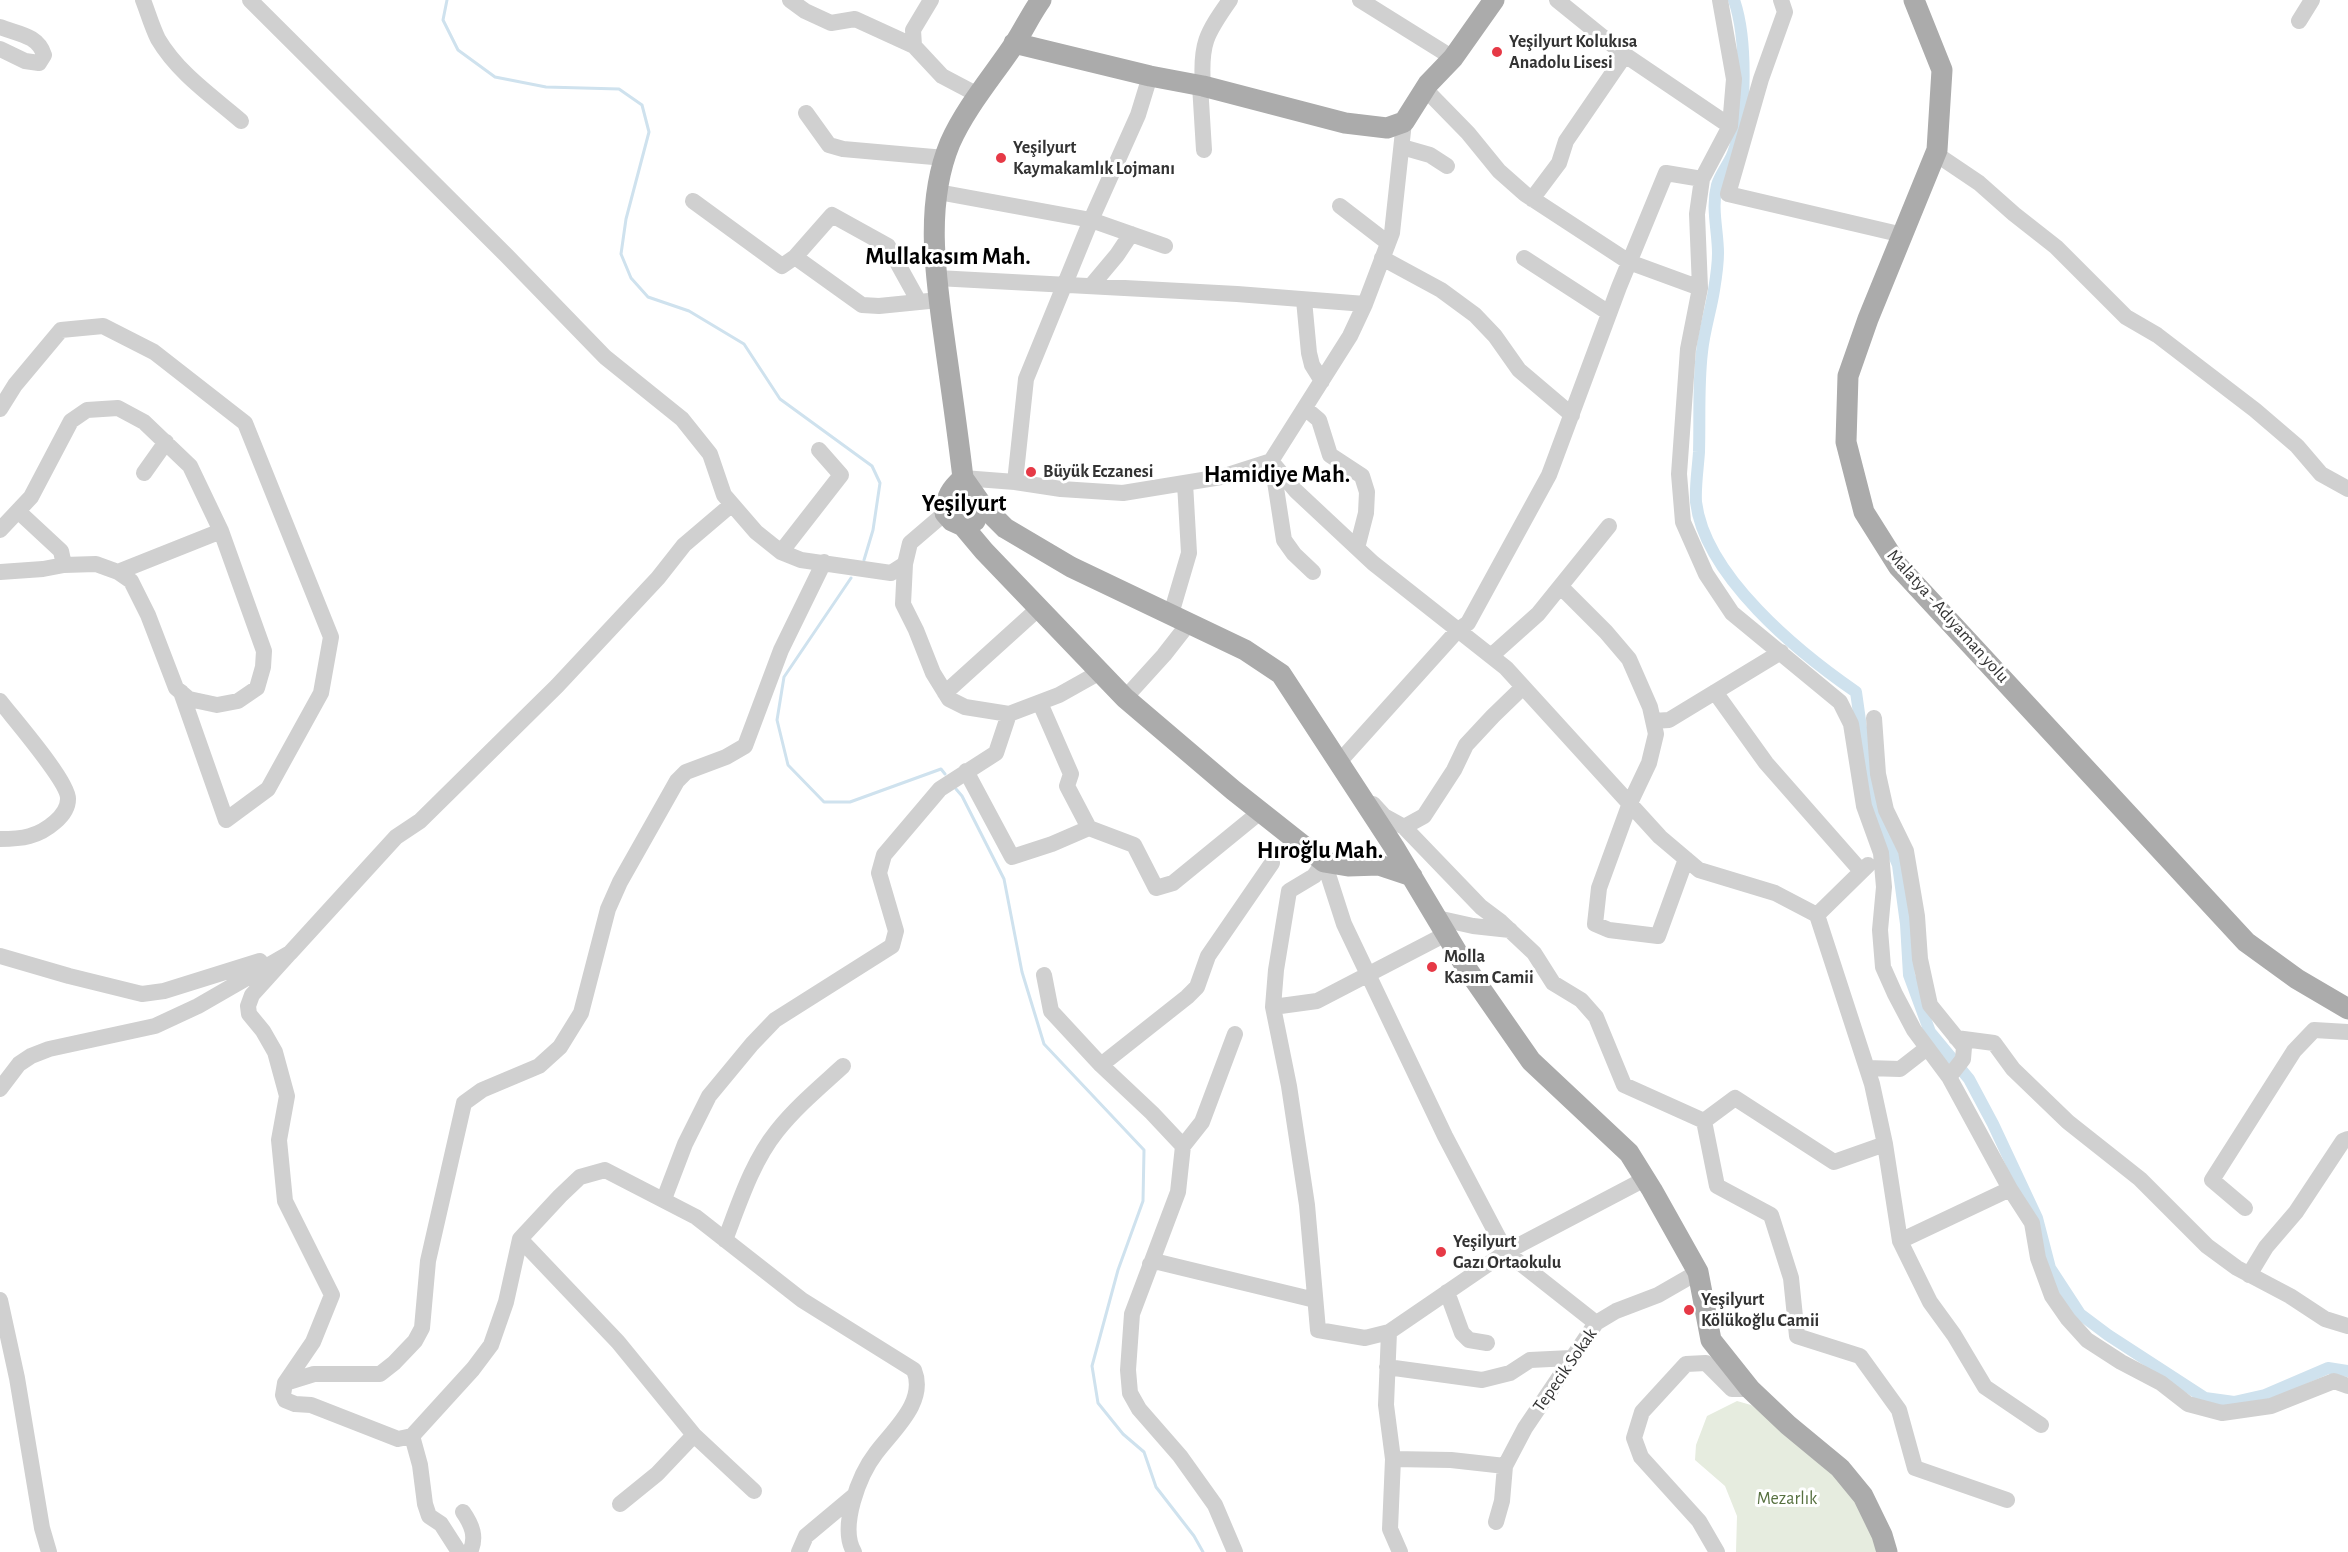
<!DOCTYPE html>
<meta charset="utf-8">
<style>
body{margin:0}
canvas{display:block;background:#fff}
</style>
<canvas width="2348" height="1552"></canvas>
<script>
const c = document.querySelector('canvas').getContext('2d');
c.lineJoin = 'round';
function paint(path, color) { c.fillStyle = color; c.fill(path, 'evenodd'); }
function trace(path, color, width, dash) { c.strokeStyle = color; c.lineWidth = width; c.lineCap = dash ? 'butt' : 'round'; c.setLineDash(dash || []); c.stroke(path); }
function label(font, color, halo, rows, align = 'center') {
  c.font = font + ' "Alegreya Sans",sans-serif'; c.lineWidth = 6; c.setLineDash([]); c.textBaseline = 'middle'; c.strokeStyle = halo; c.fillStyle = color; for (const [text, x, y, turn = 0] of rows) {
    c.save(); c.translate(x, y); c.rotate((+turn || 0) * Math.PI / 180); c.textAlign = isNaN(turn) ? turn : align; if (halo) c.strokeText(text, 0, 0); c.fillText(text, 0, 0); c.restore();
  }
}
paint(new Path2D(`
 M1737,1401L1751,1405L1820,1456L1850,1493L1880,1552H1736L1737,1516L1725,1486L1695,1460L1696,1445L1707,1416Z`), '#e6ecdf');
trace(new Path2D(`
 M447,0L443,20L458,50L495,77L546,87L619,89L642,105L649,132L626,219L621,254L631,278L648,297L689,311L744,344L780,399L872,466L880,483L873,530L864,560
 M851,578L784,677L777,720L788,765L824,802H850L941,769L945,774
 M956,789L962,796L1004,879L1022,972L1044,1044L1144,1150L1143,1201L1118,1270L1092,1366L1098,1403L1123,1434L1144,1452L1156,1487L1194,1536L1203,1552`), '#cfe2ee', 3);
trace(new Path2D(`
 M1734,0C1747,37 1747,116 1733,153C1729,164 1720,174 1717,185C1711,208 1718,231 1718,253C1718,265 1716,278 1714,290C1711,310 1704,331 1702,352C1698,385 1700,418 1699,452C1698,468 1695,486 1696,502C1705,576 1798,652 1856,692L1867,770L1885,834L1898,865L1906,924L1909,975L1930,1032L1969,1079L1993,1124L2037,1218L2050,1268L2080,1314L2108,1335L2205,1398L2234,1402L2265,1395L2328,1368L2348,1371`), '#cfe2ee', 12);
trace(new Path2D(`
 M143,0C148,13 152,27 158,39C178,73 212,96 241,121
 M250,0L507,256L605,357L682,419L710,454L724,495L756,532L781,552L801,560L891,573L905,564L910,543L945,513
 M790,0L805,11L831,23L855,19L914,46
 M931,0L913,30L914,46L942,76L978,95
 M1360,0L1453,58
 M1557,0L1625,55L1730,126
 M1720,0L1734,79L1730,126L1702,179L1697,214L1700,288L1688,349L1679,474L1683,522L1706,574L1732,613L1840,702L1851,724L1864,806L1881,853L1884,887L1880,930L1883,967L1895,994L1914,1030L1949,1077L2010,1189L2032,1223L2038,1258L2052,1296L2068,1319L2087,1340L2121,1362L2161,1383L2188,1404L2222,1413L2271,1406L2334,1381L2348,1386
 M1781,0L1785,12L1761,79L1728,194L1903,235
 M2299,21L2312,0
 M0,27C18,34 38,35 44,55L39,63L25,61L0,49
 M1200,85L1204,150
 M1203,86C1200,44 1206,34 1230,0
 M1425,89L1468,133L1499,171L1525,194L1629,262L1700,288
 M806,113L829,145L843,149L945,158
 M1402,147L1430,155L1447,166
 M1936,154L1979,183L2014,214L2056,247L2126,317L2157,335L2255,410L2297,446L2321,474L2348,489
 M938,192L1091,220L1165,246
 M1532,199L1559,163L1566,141L1625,55
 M693,201L782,266L795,257L832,215L888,246L919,302
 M1340,206L1388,243
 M795,257L862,305L879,306L929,301
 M1382,258L1441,290L1475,315L1495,336L1519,370L1572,415
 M1524,258L1609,313
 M937,278L1237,294L1365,304
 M1091,286L1117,255L1131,234
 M1304,300L1309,353L1312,365L1322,381
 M0,409L15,385L61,330L103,326L154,352L245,423L331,637L321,693L268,789L226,820L181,692
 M1306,409L1319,420L1330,455L1362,476L1367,492L1366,513L1357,548
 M1271,461L1296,491L1373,563L1506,668L1660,837L1699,870L1775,893L1817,915L1872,1084L1885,1144L1900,1241L1930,1302L1954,1335L1985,1387L2041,1425
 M1272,462L1284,540L1294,554L1313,572
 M144,473L166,442
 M963,478L1015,482L1061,489L1123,493L1221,477L1271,461L1350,336L1365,304L1392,233L1404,122
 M1015,482L1026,379L1091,220L1138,115L1150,76
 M19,512L61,551L64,565
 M0,530L31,497L71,421L87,410L118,408L144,422L190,466L221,531L264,651L263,667L257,688L238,701L217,705L189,699L176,688L148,615L131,581L118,572L96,564L64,565L43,569L0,572
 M781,552L841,475L819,450
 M905,564L903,604L916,630L933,673L949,699L965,707L1009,714L1059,695L1100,672
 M118,572L221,531
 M1561,587L1606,632L1629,659L1650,707L1656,734L1649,763L1630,803L1599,888L1595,924L1609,930L1658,936L1686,859
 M1171,614L1189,553L1185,483
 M1491,656L1538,614L1609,526
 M1715,692L1766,763L1861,871
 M945,693L1039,608
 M1125,698L1164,655L1189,623
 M0,701C13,718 69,782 68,799C68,809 62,816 55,822C38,837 22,839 0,839
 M1040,703L1071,774L1067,786L1089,828L1134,845L1156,888L1173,883L1260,812
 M1874,718L1878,774L1886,810L1906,851L1917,916L1920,959L1930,1005L1964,1047L1963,1059L1949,1077
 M1653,721L1669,720L1781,652
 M1340,761L1458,630L1468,623L1549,475L1619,287L1666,173L1702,179
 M966,771L1012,857L1052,844L1089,828
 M1373,804L1384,816L1404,827L1424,816L1454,770L1466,745L1493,716L1523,687
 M1404,827L1481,907L1501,922L1534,953L1553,983L1581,1000L1596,1017L1624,1085L1704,1121L1735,1098L1834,1162L1885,1144
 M1817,915L1868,865
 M1437,918L1473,926L1510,930
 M290,953L252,995L248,1006L249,1014L263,1031L275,1052L287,1096L279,1140L285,1201L332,1295L313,1342L285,1383L283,1395L285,1400L295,1404L311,1405L398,1439L412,1436L473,1369L491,1345L506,1302L520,1239L560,1196L580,1177L605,1170L696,1217L802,1300L914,1370C927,1402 893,1430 876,1453C859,1475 839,1527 854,1552
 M0,956L69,976L142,994L164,991L260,961
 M1044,975L1051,1011L1101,1065L1152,1113L1183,1146
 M1273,1007L1317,1001L1446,934
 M1956,1038L1994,1043L2013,1069L2068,1122L2140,1179L2207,1246L2237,1268L2290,1296L2325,1319L2348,1326
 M1101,1065L1187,997L1197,987L1208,956L1272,863
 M1867,1068L1900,1069L1927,1048
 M0,1089L19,1064L31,1056L49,1049L155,1026L198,1006L290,953L396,837L420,821L557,686L658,578L684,545L731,505
 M1704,1121L1717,1186L1771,1215L1791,1278L1797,1336L1860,1356L1899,1410L1915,1468L2007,1500
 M664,1199L685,1144L709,1096L752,1044L775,1020L892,946L896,931L879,873L884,855L940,789L996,753L1009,714
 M2245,1208L2212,1180L2294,1051L2314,1030L2348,1032
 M520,1239L618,1342L694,1435L754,1491
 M725,1240C739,1204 752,1162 777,1131C796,1107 820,1087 843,1066
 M1900,1241L2010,1189
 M1150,1264L1158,1262L1315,1300
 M2249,1275L2266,1247L2296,1212L2343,1141L2348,1139
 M1447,1292L1462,1333L1469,1340L1487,1343
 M0,1300L17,1378L42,1528L49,1552
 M1596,1323L1506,1252L1445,1136L1344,924L1324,862L1314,876L1289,891L1276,970L1273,1007L1289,1086L1307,1205L1318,1330L1365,1338L1389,1332L1506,1252L1645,1179
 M1389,1332L1386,1405L1393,1459L1390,1529L1400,1552
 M1387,1367L1482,1380L1510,1373L1530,1360L1571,1358
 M285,1383L314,1374H380L394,1363L415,1341L422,1328L428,1261L464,1103L482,1090L539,1066L560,1047L581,1013L608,909L620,882L677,781L686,772L726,757L745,746L781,650L824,562
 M412,1436L420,1465L425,1504L429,1516L441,1524L459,1552
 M1393,1459L1451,1460L1505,1466
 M620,1504L657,1474L694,1435
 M463,1512C472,1525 477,1537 470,1552
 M1496,1522L1502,1501L1505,1466L1525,1428L1596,1323L1616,1311L1658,1295L1698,1272
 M799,1552L806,1536L855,1495
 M1235,1552L1215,1505L1180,1456L1139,1409L1130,1393L1128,1370L1132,1314L1178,1192L1183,1146L1202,1122L1235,1034
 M1717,1552L1699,1521L1641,1457L1634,1438L1642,1412L1686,1364L1706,1363L1732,1389H1750`), '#d0d0d0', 16);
trace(new Path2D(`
 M1041,0C1031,14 1024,29 1015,43C993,76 966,107 950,143C923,208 937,284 946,351C952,393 958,435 963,478L982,505L1005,528L1071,567L1245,650L1281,674L1394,847L1467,969L1531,1061L1629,1153L1652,1190L1698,1272L1711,1340L1750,1389L1788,1425L1840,1468L1863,1496L1882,1535L1887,1552
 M1914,0L1942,70L1937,150L1868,319L1848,376L1846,442L1864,512L1898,566L2246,942L2297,979L2348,1009
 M1014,43L1150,76L1203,86L1345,123L1387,128L1404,122L1428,84L1453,58L1494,0
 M963,478C951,489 946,496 945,513L952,521L963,526L975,521
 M963,526L984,551L1125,698L1233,790L1324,862L1348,866L1379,865L1412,876`), '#ababab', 21);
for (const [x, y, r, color] of [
 [1497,52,6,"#e63946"],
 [1001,158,6,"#e63946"],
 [1031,472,6,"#e63946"],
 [1432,967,6,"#e63946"],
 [1441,1252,6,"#e63946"],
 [1689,1310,6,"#e63946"]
]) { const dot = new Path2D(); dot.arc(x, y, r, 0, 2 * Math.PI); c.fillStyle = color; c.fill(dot); trace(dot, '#fff', 2); }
label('bold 18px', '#333', '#fff', [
 ["Yeşilyurt Kolukısa",1509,42],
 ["Anadolu Lisesi",1509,63],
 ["Yeşilyurt",1013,148],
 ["Kaymakamlık Lojmanı",1013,169],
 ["Büyük Eczanesi",1043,472],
 ["Molla",1444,957],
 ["Kasım Camii",1444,978],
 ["Yeşilyurt",1453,1242],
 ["Gazı Ortaokulu",1453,1263],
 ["Yeşilyurt",1701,1300],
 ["Kölükoğlu Camii",1701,1321]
], 'left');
label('18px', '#333', '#fff', [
 ["Malatya - Adıyaman yolu",1948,616,48],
 ["Tepecik Sokak",1565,1370,-55]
]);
label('18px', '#56703f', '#fff', [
 ["Mezarlık",1787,1499]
]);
label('bold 24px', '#000', '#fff', [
 ["Mullakasım Mah.",948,257],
 ["Hamidiye Mah.",1277,475],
 ["Yeşilyurt",964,504],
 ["Hıroğlu Mah.",1320,851]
]);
</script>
